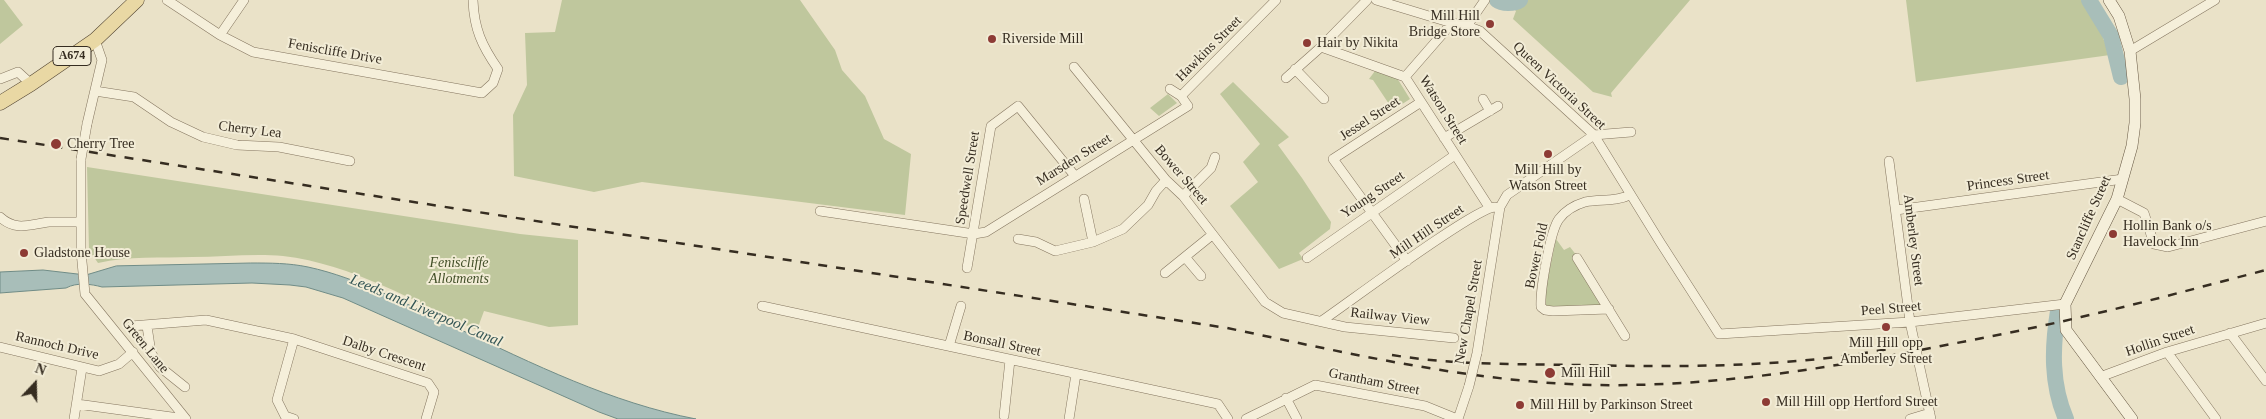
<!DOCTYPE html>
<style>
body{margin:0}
#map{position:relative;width:2266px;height:419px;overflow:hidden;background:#eae2c8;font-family:Georgia,serif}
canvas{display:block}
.north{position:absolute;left:10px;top:359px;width:50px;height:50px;-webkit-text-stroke:4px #f2ecd6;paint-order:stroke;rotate:21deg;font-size:14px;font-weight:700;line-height:20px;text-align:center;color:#362d21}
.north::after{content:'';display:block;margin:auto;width:18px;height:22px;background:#362d21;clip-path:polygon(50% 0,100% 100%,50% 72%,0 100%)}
</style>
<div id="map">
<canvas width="2266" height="419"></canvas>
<div class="north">N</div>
</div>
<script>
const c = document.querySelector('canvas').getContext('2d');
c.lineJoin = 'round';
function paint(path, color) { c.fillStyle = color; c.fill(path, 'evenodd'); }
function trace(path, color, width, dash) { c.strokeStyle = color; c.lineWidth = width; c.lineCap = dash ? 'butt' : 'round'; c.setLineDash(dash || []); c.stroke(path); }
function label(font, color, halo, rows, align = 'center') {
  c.font = font + ' Georgia,serif'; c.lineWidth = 4; c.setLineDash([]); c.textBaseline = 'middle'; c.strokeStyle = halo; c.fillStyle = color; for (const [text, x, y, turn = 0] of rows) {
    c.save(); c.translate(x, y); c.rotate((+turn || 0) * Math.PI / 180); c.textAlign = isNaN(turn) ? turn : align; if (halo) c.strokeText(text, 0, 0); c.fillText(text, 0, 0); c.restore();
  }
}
paint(new Path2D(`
 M0,0H4L23,25L0,44Z
 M562,0H800L835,50L842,70L865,96L884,139L911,154L905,215L642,182L594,192L514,176L513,115L527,85L525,33L555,32Z
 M1504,0H1690L1611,93L1612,97L1593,92L1513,19L1516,11Z
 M1906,0H2081L2095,18L2110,55L1916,82Z
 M1375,71L1397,78L1410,99L1393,110L1373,80L1369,79Z
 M1233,82L1289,137L1278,145L1302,178L1331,222L1330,229L1299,253L1303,259L1279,269L1230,206L1258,182L1243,162L1260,144L1220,94Z
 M1168,94L1177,103L1159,116L1150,108Z
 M87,167L520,234L578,240V325L549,327L484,311L477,330C415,302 352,264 283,256C254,253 222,257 192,257C161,258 128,256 98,263L89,250Z
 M1556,239L1564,250L1570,247L1577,256L1600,305L1548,308L1543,302Z`), '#bfc79d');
const water = new Path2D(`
 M251,263C270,263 289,263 308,267C359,278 408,305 455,327C533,364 612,403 696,419H618L599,412L343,298L306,287L290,285L252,283L102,287C91,284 77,282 66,288L0,293V272L43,270L86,275L116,266Z`);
paint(water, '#a8beb9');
trace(water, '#708c87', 1);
trace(new Path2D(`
 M1497,0C1502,4 1514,4 1520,0
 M2089,0L2111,36L2121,77
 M2058,311C2052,348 2051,384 2066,419`), '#a8beb9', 16);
const minor = new Path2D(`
 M167,0L220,35L253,52L482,93L493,83L498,69C482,46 474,29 473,0
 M1376,0L1452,23L1467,26L1480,31L1594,135L1660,242L1719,334L1910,322L2065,304
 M1467,26L1485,0
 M220,35L244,0
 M1321,47L1405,77L1489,207
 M2130,51L2215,0
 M1074,67L1166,180L1183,196L1265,302L1283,313L1345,327L1454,338
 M1295,69L1324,99
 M1405,77L1452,23
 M1286,78L1321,47L1367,0
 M0,79L18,72L31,84
 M95,91L134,97L171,122L203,137L237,145L279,147L350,161
 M1181,96L1276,0
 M1483,99L1490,111
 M87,124L102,60L95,40
 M1444,138L1498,106
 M81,159V251L85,294L186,419
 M1889,161L1910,322L1931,419
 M1183,196L1211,168L1215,157
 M1084,199L1093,242
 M2117,199L2144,213L2154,244L2168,247L2266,221
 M1896,210L2123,179
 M820,211L974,234L986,232L1188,106L1181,96L1170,89
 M0,217C16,232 31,224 49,222C60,222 71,222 81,222
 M1018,239L1036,242L1055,251L1093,242L1123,229L1148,205L1156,191L1166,180
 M1185,257L1201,276
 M1307,258L1455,155
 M1577,258L1625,336
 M1407,261L1333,159L1421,102
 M967,268L991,126L1018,106L1075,176
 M1165,273L1212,235
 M762,306L1218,404L1228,419
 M1609,309L1553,311L1545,310L1541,307C1540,291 1550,231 1559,219C1565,211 1575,205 1585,202C1601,199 1615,202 1630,195
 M1323,320C1348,303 1475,208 1495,207
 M131,326L206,320L294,339L428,383L434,392L426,419
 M147,326L151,353L160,367L185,387
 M2230,333L2266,381
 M294,339L277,400L285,416L294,419
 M949,346L961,306
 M0,347L99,371L119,364L133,352
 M2167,352L2216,419
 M1477,353L1500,207L1507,195L1594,135L1631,132
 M2100,377L2167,352L2266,323
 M1286,398L1297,419
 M77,404L186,419
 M1004,416L1010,360
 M74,419L82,368
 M1069,419L1076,374
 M1246,419L1315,385L1425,406L1457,419
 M1458,419L1469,386
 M1910,419L1930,413`);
const secondary = new Path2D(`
 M2109,0L2119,16L2130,51L2135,99V123L2132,146L2117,199L2065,304L2066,330L2132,419`);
const primary = new Path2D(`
 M0,103L31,84L95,40L137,0`);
trace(minor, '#84755f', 10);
trace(secondary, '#665742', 12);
trace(primary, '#524432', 15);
trace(minor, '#f5efda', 9);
trace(secondary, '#f5efda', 11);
trace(primary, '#e9d8a4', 14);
trace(new Path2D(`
 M0,138L1227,328C1348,353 1470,382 1594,385C1711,387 1826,369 1941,346C1988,337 2035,328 2081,317C2143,303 2204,286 2266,270
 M1392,355C1453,365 1516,364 1577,365C1681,367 1785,368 1888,349`), '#362d21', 2.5, [9, 9]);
const minorBridge = new Path2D(`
 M81,159L87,124
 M1469,386L1477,353`);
trace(minorBridge, '#84755f', 10, []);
trace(minorBridge, '#f5efda', 9);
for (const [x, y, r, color] of [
 [1490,24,5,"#8d3b35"],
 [992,39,5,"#8d3b35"],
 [1307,43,5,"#8d3b35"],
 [56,144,6,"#8d3b35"],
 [1548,154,5,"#8d3b35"],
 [2113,234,5,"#8d3b35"],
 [24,253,5,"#8d3b35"],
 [1886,327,5,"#8d3b35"],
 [1550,373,6,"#8d3b35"],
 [1766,402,5,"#8d3b35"],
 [1520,405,5,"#8d3b35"]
]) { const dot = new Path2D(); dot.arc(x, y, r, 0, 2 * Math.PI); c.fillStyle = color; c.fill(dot); trace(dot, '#f2ecd6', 2); }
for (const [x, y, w] of [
 [72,56,38]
]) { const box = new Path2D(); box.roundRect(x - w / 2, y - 9.5, w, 19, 4); c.fillStyle = '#f2ecd6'; c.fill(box); trace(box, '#362d21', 1); }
label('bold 12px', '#362d21', null, [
 ["A674",72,56]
]);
label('14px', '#362d21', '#f2ecd6', [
 ["Mill Hill",1480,16,"right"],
 ["Bridge Store",1480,32,"right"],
 ["Riverside Mill",1002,39],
 ["Hair by Nikita",1317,43],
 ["Cherry Tree",67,144],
 ["Mill Hill by",1548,170,"center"],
 ["Watson Street",1548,186,"center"],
 ["Hollin Bank o/s",2123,226],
 ["Havelock Inn",2123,242],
 ["Gladstone House",34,253],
 ["Mill Hill opp",1886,343,"center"],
 ["Amberley Street",1886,359,"center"],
 ["Mill Hill",1561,373],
 ["Mill Hill opp Hertford Street",1776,402],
 ["Mill Hill by Parkinson Street",1530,405]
], 'left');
label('14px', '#362d21', '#f2ecd6', [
 ["Hawkins Street",1209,49,-45],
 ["Feniscliffe Drive",335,52,10],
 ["Queen Victoria Street",1559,86,43],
 ["Watson Street",1443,110,58],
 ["Jessel Street",1370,119,-33],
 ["Cherry Lea",250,130,7],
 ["Marsden Street",1074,160,-32],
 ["Bower Street",1181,175,49],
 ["Speedwell Street",968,178,-81],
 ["Princess Street",2008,181,-8],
 ["Young Street",1373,195,-34],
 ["Stancliffe Street",2089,218,-66],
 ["Mill Hill Street",1427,232,-34],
 ["Amberley Street",1913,240,83],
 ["Bower Fold",1537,256,-78],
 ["Peel Street",1891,309,-5],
 ["New Chapel Street",1469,312,-80],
 ["Railway View",1390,317,6],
 ["Hollin Street",2160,341,-19],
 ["Bonsall Street",1002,344,12],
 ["Rannoch Drive",57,346,13],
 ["Green Lane",145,346,51],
 ["Dalby Crescent",384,354,18],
 ["Grantham Street",1374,382,11]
]);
label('italic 14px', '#435029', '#f2ecd6', [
 ["Feniscliffe",459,263],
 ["Allotments",459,279]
]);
label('italic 15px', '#325454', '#f2ecd6', [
 ["Leeds and Liverpool Canal",426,311,23]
]);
</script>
